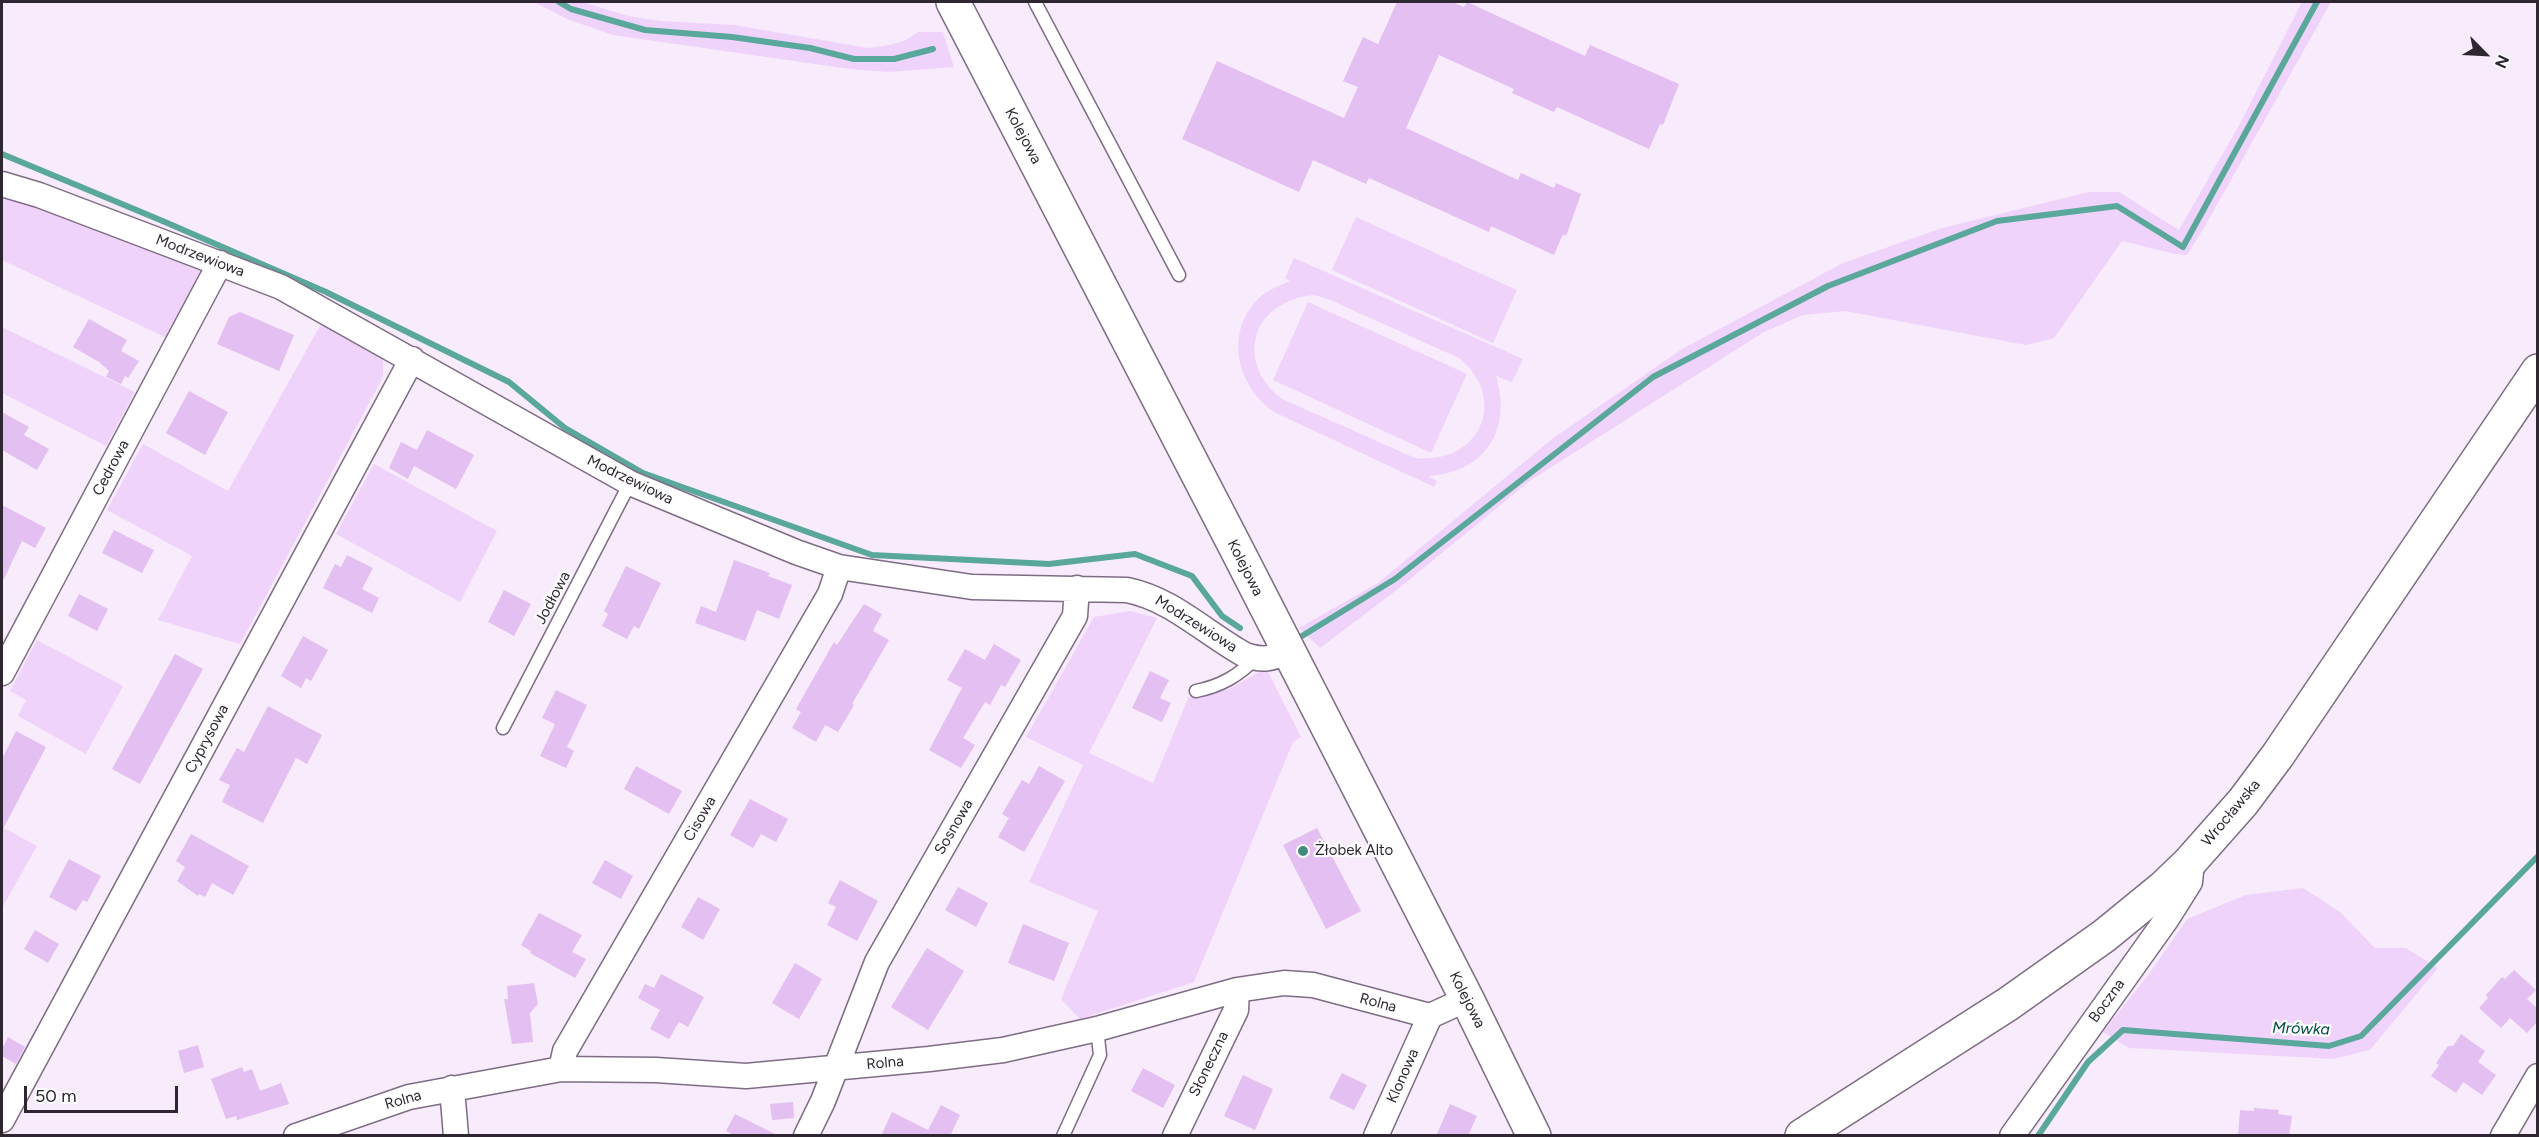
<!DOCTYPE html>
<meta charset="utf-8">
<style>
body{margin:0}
#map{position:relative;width:2539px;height:1137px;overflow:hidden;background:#f7ebfc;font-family:Figtree,sans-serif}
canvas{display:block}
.frame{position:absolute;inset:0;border:3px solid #2e2731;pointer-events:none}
.north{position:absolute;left:2455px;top:24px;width:60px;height:60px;-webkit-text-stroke:4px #fdfdfd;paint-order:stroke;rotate:114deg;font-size:16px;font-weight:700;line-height:24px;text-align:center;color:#2e2731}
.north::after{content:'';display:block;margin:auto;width:21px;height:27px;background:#2e2731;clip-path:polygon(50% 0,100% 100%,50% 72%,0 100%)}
.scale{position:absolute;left:24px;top:1086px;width:154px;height:27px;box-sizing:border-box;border:3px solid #2e2731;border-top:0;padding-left:8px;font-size:18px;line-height:21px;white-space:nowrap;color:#2e2731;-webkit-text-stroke:4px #fdfdfd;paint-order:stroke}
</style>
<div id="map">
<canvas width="2539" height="1137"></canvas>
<div class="frame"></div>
<div class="north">N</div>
<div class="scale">50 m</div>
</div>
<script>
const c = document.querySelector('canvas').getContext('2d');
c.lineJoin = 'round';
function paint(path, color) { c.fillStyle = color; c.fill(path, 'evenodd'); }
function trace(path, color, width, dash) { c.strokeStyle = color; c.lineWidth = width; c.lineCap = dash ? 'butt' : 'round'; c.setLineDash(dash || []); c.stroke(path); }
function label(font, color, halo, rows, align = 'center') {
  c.font = font + ' Figtree,sans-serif'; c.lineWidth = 4.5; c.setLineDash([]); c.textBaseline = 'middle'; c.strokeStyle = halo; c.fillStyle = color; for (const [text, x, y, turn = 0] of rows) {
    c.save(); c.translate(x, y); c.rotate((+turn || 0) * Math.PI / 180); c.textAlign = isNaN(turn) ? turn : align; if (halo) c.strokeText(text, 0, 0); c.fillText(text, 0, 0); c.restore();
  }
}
paint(new Path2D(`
 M534,2H582L628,16L660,21L734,25L868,48L890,45L906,40L918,32H943L954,67L889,72L850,69L613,35L567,19Z
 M2302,2H2331L2205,226L2187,255L2174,254L2122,241L2054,338L2026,345L1845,311L1803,315L1764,332L1531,480L1398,589L1320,648L1299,628L1378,583L1552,439L1682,349L1843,263L1942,228L2089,192H2119L2179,230L2241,122Z
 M2,194L201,267L203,280L174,337H165L2,260Z
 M1356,217L1517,290L1493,343L1332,270Z
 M1294,258L1523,359L1512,382L1496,376C1512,430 1486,472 1428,476L1437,481L1434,487L1274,412C1237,386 1224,334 1258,299C1267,290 1279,286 1290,281L1285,278ZM1314,295L1328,299L1459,358C1510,400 1479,465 1415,458L1282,399C1233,361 1253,300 1314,295Z
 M1308,302L1467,374L1431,453L1273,380Z
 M322,322L383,355V377L240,644L158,620L192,556L107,510L143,444L228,491Z
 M2,327L135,392L106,446L2,393Z
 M374,464L497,531L460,602L336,534Z
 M1130,611L1157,618L1089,753L1153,783L1190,694L1227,690L1266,668L1301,737L1293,742L1194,982L1080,1019L1061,999L1098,911L1029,882L1083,765L1026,737L1094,617Z
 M37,640L123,686L86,754L18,716L26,700L10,691Z
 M2,827L37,846L2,908Z
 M2303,888L2340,912L2375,948H2406L2438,968L2370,1050L2334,1059L2129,1048L2103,1032L2149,974L2187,919L2246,895Z`), '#f0d3fb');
trace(new Path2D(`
 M559,2L571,9L645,30L732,37L810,48L854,59H894L933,49
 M2,154L165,222L326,292L509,382L565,428L643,473L872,555L1049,564L1135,554L1192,576L1222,616L1240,628
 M1302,636L1395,579L1653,377L1828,286L1997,221L2117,206L2183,247L2317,2
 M2038,1136L2088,1062L2123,1030L2329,1046L2361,1036L2538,856`), '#5aa79b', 6);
paint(new Path2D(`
 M1397,2H1452L1464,7L1467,2L1585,56L1590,45L1679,84L1663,125L1660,124L1649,149L1557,107L1554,112L1512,93L1514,89L1439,55L1406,128L1518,180L1521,173L1554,188L1556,183L1581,194L1566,236L1563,234L1554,255L1491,226L1489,232L1369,178L1366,184L1313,160L1299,192L1182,139L1217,61L1344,118L1358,87L1343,81L1363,37L1378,44Z
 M240,312L294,335L279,371L217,344L229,317Z
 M89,319L127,340L121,351L139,361L128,378L125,376L121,384L106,377L109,371L99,362L73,347Z
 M189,391L228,412L205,455L166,433Z
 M2,412L29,427L24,435L49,449L37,470L2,450Z
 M427,430L474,455L456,489L414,466L408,479L389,468L401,442L417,450Z
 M2,505L46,528L35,548L22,541L2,583Z
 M114,530L154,550L142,573L102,553Z
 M347,555L373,568L362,589L379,598L372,613L323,588L335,564L341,567Z
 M734,560L770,573L768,576L792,585L779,619L757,610L745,641L695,623L701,606L716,612Z
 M626,566L661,583L639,629L634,626L627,639L602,626L608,614L604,611Z
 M504,590L531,604L514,636L488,622Z
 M79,594L108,609L97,631L68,616Z
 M864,604L882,614L873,631L889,640L852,704L854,705L838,732L825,725L816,742L792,728L801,712L796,709L834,642L837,645Z
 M303,636L328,650L311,681L306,678L301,688L281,676Z
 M994,644L1021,660L1005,687L1001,685L990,705L985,702L963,738L975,745L961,768L929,750L962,688L947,680L965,649L985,660Z
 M175,654L203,669L140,784L112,769Z
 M1150,671L1169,680L1160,698L1171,703L1162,722L1132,708Z
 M556,690L587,705L567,747L574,751L566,768L540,756L555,724L542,718Z
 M268,706L322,735L307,764L296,758L263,823L222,802L230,785L219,780L237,748L244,752Z
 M16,731L46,747L2,831V759Z
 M636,766L682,791L669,814L624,789Z
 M1039,766L1065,781L1024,852L998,837L1009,818L1002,814L1022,780L1029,784Z
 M750,799L788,819L776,842L761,834L753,848L730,835Z
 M1317,828L1361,911L1326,929L1283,845Z
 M191,834L249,866L233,895L212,883L205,897L199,894L198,896L177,881L185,867L176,861Z
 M69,859L101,876L87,902L83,900L76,911L49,897Z
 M605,860L633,876L621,899L592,883Z
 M840,880L878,901L857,941L827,925L836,907L828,903Z
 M958,887L988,903L976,927L945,910Z
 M698,897L720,909L703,940L681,927Z
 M539,913L582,935L572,952L586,959L575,978L530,953L531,951L521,945Z
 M1023,924L1069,943L1054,981L1008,963Z
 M35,930L59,944L48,963L24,949Z
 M927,948L964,971L928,1030L891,1007Z
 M795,963L822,979L799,1019L772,1003Z
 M2514,970L2536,990L2527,999L2538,1009V1021L2527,1033L2510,1018L2501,1028L2479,1008L2488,998L2486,995L2502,977L2505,979Z
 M661,974L704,997L688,1027L679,1022L669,1039L650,1029L660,1010L638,998L645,984L654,988Z
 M534,983L538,1004L530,1013L533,1042L512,1044L504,999H508L507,986Z
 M2461,1034L2485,1051L2478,1062L2496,1075L2482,1095L2463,1082L2456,1093L2431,1076L2439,1065L2436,1063L2448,1046H2453Z
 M8,1037L25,1047L16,1064L2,1056V1049Z
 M198,1045L204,1067L184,1073L178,1051Z
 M242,1067L244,1072L252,1069L260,1091L281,1083L289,1104L237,1120L236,1116L226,1119L211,1079Z
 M1143,1068L1175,1085L1163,1108L1131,1091Z
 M1342,1073L1367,1085L1354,1110L1329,1098Z
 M1243,1075L1273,1089L1255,1130L1224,1116Z
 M793,1102L794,1118L772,1120L770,1104Z
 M1450,1104L1477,1116L1468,1136H1436Z
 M941,1105L960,1115L950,1136H881L892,1112L928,1130Z
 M2254,1108L2279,1110L2278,1114L2292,1116L2289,1136H2238L2240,1110L2254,1111Z
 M735,1114L779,1136H736L726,1131Z`), '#e4bff2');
const lane = new Path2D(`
 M1035,2L1179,275
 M1196,691C1221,686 1238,676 1256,658
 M503,728L630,483
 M1063,1136L1100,1055L1097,1029`);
const street = new Path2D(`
 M2,184L39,195L281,287L630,483L796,552L839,567L972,587L1127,590C1172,599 1205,633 1245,655C1262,661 1273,659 1288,651
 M2,673L220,263
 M561,1069L565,1051L830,594L839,567
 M452,1088L456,1136
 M2,1120L412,359
 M296,1136L409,1097L561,1069L656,1070L746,1076L929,1059L1003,1050L1097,1029L1237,990L1284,983L1313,985L1430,1016L1467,999
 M806,1136L823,1101L877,962L1075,616L1077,588
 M1175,1136L1236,1010L1237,990
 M1376,1136L1430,1016
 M2012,1136L2166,920L2190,882L2191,872L2189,863
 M2503,1136L2538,1076`);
const secondary = new Path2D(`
 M953,2L1235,546L1467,999L1534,1136
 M1802,1136L2008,1004L2104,936L2164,887L2189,863L2243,802L2278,755L2538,371`);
trace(lane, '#7e6c84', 15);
trace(street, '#7e6c84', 27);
trace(secondary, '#7e6c84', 36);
trace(lane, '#fff', 12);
trace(street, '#fff', 24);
trace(secondary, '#fff', 33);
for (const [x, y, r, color] of [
 [1303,851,6,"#44897f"]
]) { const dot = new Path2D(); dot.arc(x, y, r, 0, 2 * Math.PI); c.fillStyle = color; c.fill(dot); trace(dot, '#fdfdfd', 2); }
label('15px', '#2e2731', '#fdfdfd', [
 ["Kolejowa",1023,136,62],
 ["Modrzewiowa",200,256,21],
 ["Cedrowa",111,468,-62],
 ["Modrzewiowa",630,480,26],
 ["Kolejowa",1245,568,63],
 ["Jodłowa",553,598,-62],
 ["Modrzewiowa",1196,624,32],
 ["Cyprysowa",207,739,-62],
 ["Wrocławska",2231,813,-50],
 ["Cisowa",700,819,-60],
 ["Sosnowa",954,827,-60],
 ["Kolejowa",1467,1000,63],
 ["Boczna",2107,1001,-54],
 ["Rolna",1378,1003,15],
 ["Rolna",885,1063,-5],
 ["Słoneczna",1209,1064,-64],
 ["Klonowa",1403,1076,-66],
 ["Rolna",403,1100,-16]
]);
label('15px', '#2e2731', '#fdfdfd', [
 ["Żłobek Alto",1315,851]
], 'left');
label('italic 16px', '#014b43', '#fdfdfd', [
 ["Mrówka",2301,1029,2]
]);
</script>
